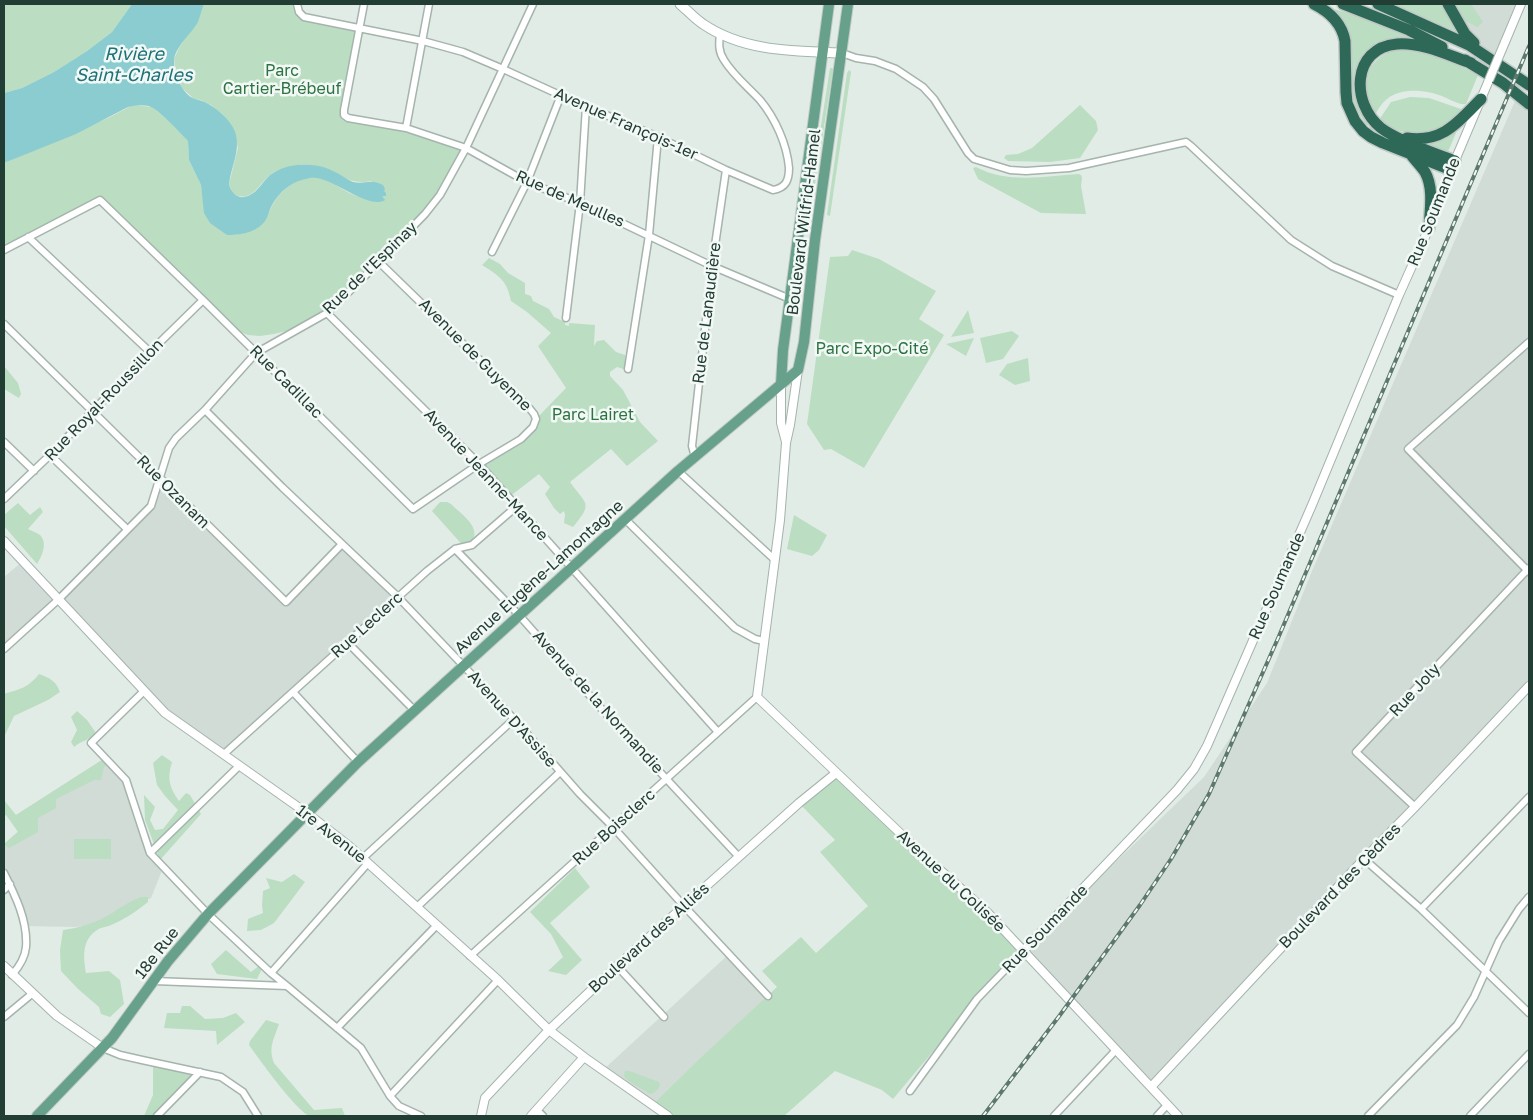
<!DOCTYPE html>
<meta charset="utf-8">
<style>
body{margin:0}
#map{position:relative;width:1533px;height:1120px;overflow:hidden;background:#e2ece6;font-family:"Golos Text",sans-serif}
canvas{display:block}
.frame{position:absolute;inset:0;border:5px solid #223d33;pointer-events:none}
</style>
<div id="map">
<canvas width="1533" height="1120"></canvas>
<div class="frame"></div>
</div>
<script>
const c = document.querySelector('canvas').getContext('2d');
c.lineJoin = 'round';
function paint(path, color) { c.fillStyle = color; c.fill(path, 'evenodd'); }
function trace(path, color, width, dash) { c.strokeStyle = color; c.lineWidth = width; c.lineCap = dash ? 'butt' : 'round'; c.setLineDash(dash || []); c.stroke(path); }
function label(font, color, halo, rows, align = 'center') {
  c.font = font + ' "Golos Text",sans-serif'; c.lineWidth = 5; c.setLineDash([]); c.textBaseline = 'middle'; c.strokeStyle = halo; c.fillStyle = color; for (const [text, x, y, turn = 0] of rows) {
    c.save(); c.translate(x, y); c.rotate((+turn || 0) * Math.PI / 180); c.textAlign = isNaN(turn) ? turn : align; if (halo) c.strokeText(text, 0, 0); c.fillText(text, 0, 0); c.restore();
  }
}
paint(new Path2D(`
 M1448,4H1521L1497,60L1465,34Z
 M1518,94L1529,104V685L1151,1087L1024,950L1204,777L1267,683L1312,571Z
 M160,479L285,602L342,544L398,597L224,754L165,713L59,599L4,649V577L23,561L59,599L151,506Z
 M105,758L126,780L150,853L163,868L151,898L99,924L76,927L24,926L4,873V844L24,826L16,815Z
 M729,954L768,996L699,1059L653,1104L603,1070Z`), '#d0dcd5');
paint(new Path2D(`
 M4,4H132L112,32L87,51L54,72L22,88L4,93Z
 M204,4H297L304,17L360,28L344,115L406,128L466,148L440,194L327,313L302,327L274,334L260,336L248,335L232,329L100,200L4,250V163L108,118L133,105L152,107L170,122L188,141L189,160L201,185L202,192L227,235C240,235 257,232 265,220C268,216 269,211 272,206C280,191 291,182 307,178C324,174 339,189 354,195C364,199 373,199 384,199L381,196L384,191L371,181C350,186 332,170 312,165C305,163 295,166 288,167C283,168 278,170 274,172C259,181 254,204 233,194L229,184L238,148L232,126L223,115L211,105L201,100L194,99L182,88L176,72L174,59L180,46L198,21Z
 M1391,4H1445L1457,30L1456,31Z
 M1454,4H1471L1483,22L1477,27L1459,17Z
 M1334,9L1354,15L1388,27L1428,45L1408,40L1360,64L1369,123L1367,126L1356,108L1351,92L1350,39L1343,23Z
 M1396,49H1416L1446,59L1478,75L1466,104C1459,105 1451,100 1444,97C1427,90 1402,87 1387,99C1382,103 1378,109 1375,115C1358,88 1364,60 1396,49Z
 M830,68H832L833,69L813,197H810Z
 M849,70L851,72L830,216L827,215L847,73Z
 M1410,97L1429,98L1461,109L1463,112L1435,133L1412,135L1392,128L1379,120L1391,102Z
 M1080,105L1096,121L1098,130L1080,158L1050,162L1008,161L1004,158L1006,155L1018,154L1032,148Z
 M1455,131L1456,133L1447,154L1420,143L1450,135Z
 M976,167C1008,184 1044,176 1079,174L1081,175L1082,178L1081,186L1086,214L1041,213L978,179L973,168Z
 M852,250L879,259L936,291L919,319L944,335L864,468L831,449L824,450L807,424L830,257L848,256Z
 M489,258L500,264L508,273L525,283V294L531,296L533,301L549,309L554,317L565,322V325L569,326V323L595,325L594,346L597,341L604,340L616,352L625,355L627,370L617,367L610,372V376L623,390L640,422L658,441L627,466L611,449L570,482C586,505 594,502 573,527L564,523L565,515L564,511L560,514L554,508L545,494L550,487L539,474L509,497L479,464L521,439L536,419L566,388L538,346L551,333L527,312L511,301C507,280 499,276 482,265Z
 M968,310L974,333L951,337Z
 M1012,331L1019,336L1003,359L986,363L980,338Z
 M974,338L966,356L946,344Z
 M1028,358L1030,381L1015,385L999,375L1007,364Z
 M4,366L18,383L21,394L19,398L4,389Z
 M440,502H447L451,504C464,517 487,530 466,549L432,511Z
 M18,503L30,515L40,507L43,512L28,529C32,531 37,533 40,535C48,543 42,556 37,564L4,526V515Z
 M794,515L827,535L819,550L812,556L787,549Z
 M39,674C50,678 56,681 60,692L48,700L14,716L4,737V694C20,689 28,688 39,674Z
 M77,711L87,720L96,733C89,741 82,740 74,747L71,742L77,730L71,717Z
 M162,755L172,762C167,778 169,787 179,801L186,793L190,795L201,814L160,860L145,820L144,795L155,807L150,820L155,830L163,829L178,810L165,796L157,785L153,763Z
 M105,758L109,763L104,767L101,780H94L56,799V808L38,818V832L9,848L4,844L18,832L6,815L4,816V800L16,815Z
 M836,773L1024,950L977,999L893,1099L882,1090L835,1071L784,1116H668L653,1104L699,1059L777,987L762,971L801,937L816,953L868,906L820,852L835,840L799,803Z
 M74,839H111V859H74Z
 M575,868L590,887L550,923L582,960L566,975L548,971L563,957L551,934L530,912Z
 M294,874L305,882L274,923L261,930L247,931L248,919L263,913L262,905L263,891L270,888L266,878L282,882Z
 M141,897H148V902C137,911 125,919 111,925C107,927 101,927 97,930C82,940 83,956 86,973L109,971L120,980L124,1004L110,1017L101,1014L99,1007L78,989L61,971L60,950L63,930C79,928 95,923 109,915C120,908 130,901 141,897Z
 M226,950L251,972L260,965L261,971L257,979L217,974L211,964Z
 M182,1006H190L205,1019L223,1018L236,1013L245,1022L217,1045L216,1031L164,1028L167,1013H180Z
 M266,1020L279,1024C274,1039 268,1047 274,1063L314,1110L342,1108L345,1116C337,1116 317,1118 310,1116C297,1112 259,1059 249,1045L250,1041Z
 M153,1063L191,1075L186,1084L154,1116H144L153,1095Z
 M625,1071H629L659,1082L660,1084C659,1089 655,1093 650,1094L627,1080L624,1076Z`), '#bbddc1');
paint(new Path2D(`
 M132,4H204C202,10 200,16 198,22C192,33 174,48 174,61C174,73 182,95 195,99C197,100 200,100 202,101C215,106 233,121 236,135C240,152 231,167 229,184C231,193 238,200 248,196C259,192 264,178 273,173C290,162 316,162 333,171C340,174 346,179 353,182C365,185 370,178 383,185L385,189L384,191L386,193V196H382L385,200C368,211 330,174 310,178C292,181 279,191 271,207C269,211 268,217 265,221C256,233 240,235 227,235L210,223L204,213L201,185L189,160L188,141C177,130 166,117 153,108C147,104 133,105 126,108L76,134L4,163V93L22,88L54,72L87,51L112,32Z`), '#8bccd0');
const minor = new Path2D(`
 M297,4L299,12L304,17L423,41L463,52L503,69L573,101L658,137L726,170L773,190C786,188 789,180 789,168C787,144 775,118 760,100C748,87 733,75 724,60C718,51 719,43 720,33
 M364,4L344,110V115L348,118L406,128L466,148L527,182L580,203L712,266L790,299
 M842,53L856,58L875,61L896,69L923,87L934,99L968,153L974,159L1010,170L1026,171L1069,168L1186,142L1191,146L1291,240L1332,266L1399,295
 M406,128L429,4
 M28,237L150,352
 M4,250L100,200L203,300L413,509L479,464L521,439L533,427L536,419L534,414L530,409L379,262
 M492,252L527,182L561,95
 M327,313L479,464L718,732
 M566,318L580,203L586,106
 M4,324L286,602L342,544
 M1529,342L1408,449L1529,572
 M628,369L649,235L658,137
 M205,410L282,487L398,597L514,719L580,794L613,827L684,906L768,996
 M4,442L34,471
 M50,455L127,529
 M695,457L692,446L712,266L726,170
 M678,471L775,560
 M4,499L50,455L150,352L203,300
 M625,519L735,628L755,639L764,641
 M455,549L519,615L607,715L739,857
 M348,643L414,710
 M4,649L59,599L151,506L169,448L176,438L205,410L256,353L327,313L362,279L425,214L440,195L466,148L533,4
 M144,691L91,743L126,780L150,853L208,914L271,973L287,986
 M293,692L358,762
 M224,754L427,571L455,549L472,545L517,506
 M1415,807L1356,752L1529,568
 M150,853L239,766
 M363,858L514,719
 M1364,859L1421,909L1529,1013
 M4,873C15,895 28,921 26,947C25,958 19,967 12,975
 M4,890L10,884
 M417,907L560,772
 M1421,909L1529,797
 M470,956L757,697
 M617,966L664,1017
 M271,973L368,863
 M154,981L287,986L361,1048L390,1096L399,1106L421,1116
 M4,1017L33,993
 M337,1028L437,925
 M103,1048L120,1055L142,1060L221,1077L243,1092L258,1116
 M910,1091L977,999L1024,950
 M390,1096L498,980
 M537,1110L543,1116
 M157,1116L200,1072
 M1054,1116L1116,1050
 M1157,1116L1167,1105
 M1368,1116L1457,1025L1474,997L1499,941L1519,909L1529,897
 M1470,1116L1529,1054`);
const tertiary = new Path2D(`
 M1505,42L1521,4
 M798,370L790,425L786,443L780,520L757,697L921,853L987,912L1178,1116
 M781,384V423L786,442
 M4,541L165,713L308,814L349,846L498,980L549,1030L584,1057L668,1116
 M1024,950L1177,790L1194,769L1207,746L1312,505L1399,295L1429,228L1451,170L1489,80
 M4,966L57,1016L103,1048
 M1151,1087L1364,859L1415,807L1529,686
 M481,1116L485,1098L549,1030L617,966L799,803L836,773
 M531,1116L584,1057`);
const secondary = new Path2D(`
 M680,4C687,10 695,19 703,24C744,52 795,51 842,53`);
const primary = new Path2D(`
 M781,384L783,350L829,4
 M37,1116L112,1038L168,961L208,914L358,762L678,471L798,370L804,342L815,240L848,4`);
const motorway = new Path2D(`
 M1314,4C1330,12 1342,24 1345,41L1346,92L1347,103L1355,121L1363,131L1371,137L1383,143L1451,170
 M1343,4L1409,30L1442,47
 M1378,4L1469,45L1529,85
 M1448,4L1465,34L1474,43
 M1465,60L1503,83L1529,104
 M1407,138C1443,143 1458,122 1481,99
 M1412,156C1416,161 1421,166 1425,172C1434,188 1430,210 1429,228
 M1455,161C1434,153 1398,141 1381,128C1351,104 1351,48 1397,44C1421,42 1448,55 1471,63`);
trace(minor, '#a5b4ad', 9);
trace(tertiary, '#a5b4ad', 10);
trace(secondary, '#a0b7ad', 11);
trace(primary, '#c1c9c6', 12);
trace(motorway, '#c1c9c6', 14);
trace(minor, '#fff', 6);
trace(tertiary, '#fff', 8);
trace(secondary, '#fff', 9);
trace(primary, '#67a18c', 10);
trace(motorway, '#2e6857', 11);
const rail = new Path2D(`
 M983,1116L1060,1015L1140,905L1171,859L1209,794L1279,636L1529,46`);
trace(rail, '#5d786e', 4);
trace(rail, '#f2f8f5', 2, [5.5]);
const tertiaryBridge = new Path2D(`
 M1489,80L1505,42`);
trace(tertiaryBridge, '#a5b4ad', 10, []);
trace(tertiaryBridge, '#fff', 8);
label('16px', '#2d7341', '#f2f8f5', [
 ["Parc",282,71],
 ["Cartier-Brébeuf",282,89],
 ["Parc Expo-Cité",872,349],
 ["Parc Lairet",593,415]
]);
label('16px', '#223d33', '#f2f8f5', [
 ["Avenue François-1er",626,124,24],
 ["Rue de Meulles",570,199,24],
 ["Rue Soumande",1434,212,-68],
 ["Boulevard Wilfrid-Hamel",804,222,-83],
 ["Rue de l'Espinay",370,268,-44],
 ["Rue de Lanaudière",707,313,-83],
 ["Avenue de Guyenne",475,355,45],
 ["Rue Cadillac",286,382,45],
 ["Rue Royal-Roussillon",104,400,-46],
 ["Avenue Jeanne-Mance",486,475,47],
 ["Rue Ozanam",173,492,45],
 ["Avenue Eugène-Lamontagne",539,577,-42],
 ["Rue Soumande",1277,586,-66],
 ["Rue Leclerc",367,625,-42],
 ["Rue Joly",1415,690,-47],
 ["Avenue de la Normandie",598,702,48],
 ["Avenue D'Assise",512,719,48],
 ["Rue Boisclerc",614,827,-42],
 ["1re Avenue",331,834,38],
 ["Avenue du Colisée",951,881,43],
 ["Boulevard des Cèdres",1340,886,-46],
 ["Rue Soumande",1045,929,-46],
 ["Boulevard des Alliés",649,938,-42],
 ["18e Rue",157,953,-52]
]);
label('italic 18px', '#1d7178', '#f2f8f5', [
 ["Rivière",134,54],
 ["Saint-Charles",134,75]
]);
</script>
